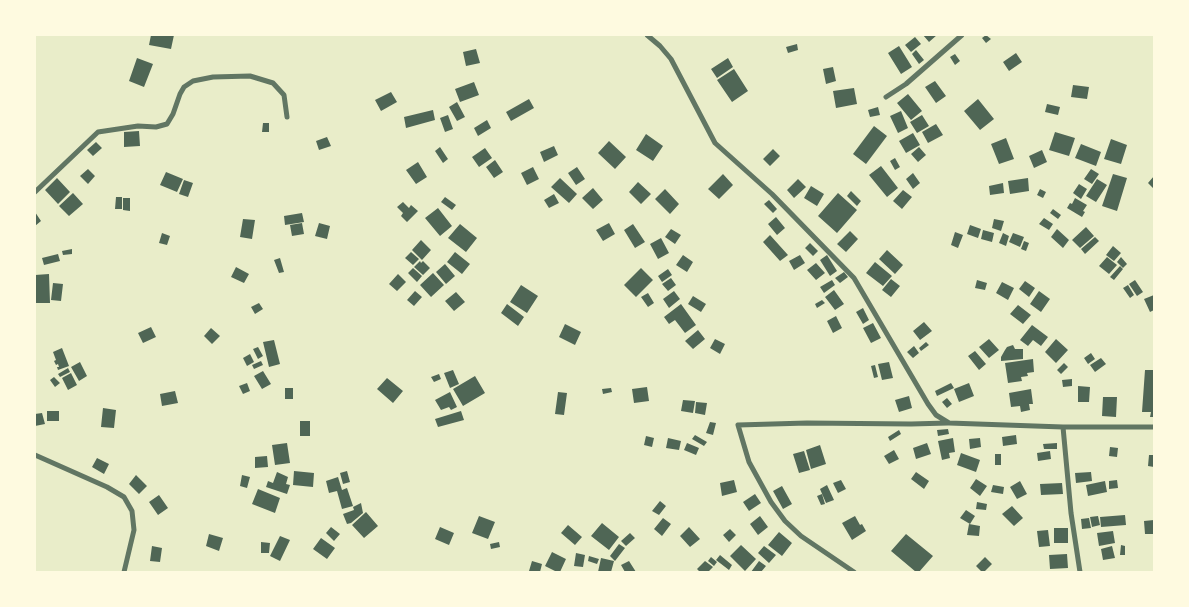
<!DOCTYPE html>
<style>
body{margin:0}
#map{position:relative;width:1189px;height:607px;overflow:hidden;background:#e9edc9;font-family:Ubuntu,sans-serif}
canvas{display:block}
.frame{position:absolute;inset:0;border:36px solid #fefae0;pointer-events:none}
</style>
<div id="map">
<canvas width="1189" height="607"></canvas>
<div class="frame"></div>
</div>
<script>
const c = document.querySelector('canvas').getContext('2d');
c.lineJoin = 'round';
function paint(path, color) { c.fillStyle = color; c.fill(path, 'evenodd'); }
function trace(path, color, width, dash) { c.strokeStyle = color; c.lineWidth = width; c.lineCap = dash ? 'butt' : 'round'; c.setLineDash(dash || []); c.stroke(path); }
paint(new Path2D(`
 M151,35H174L171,49L149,45Z
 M923,35H937L929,42Z
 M986,35L991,39L986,43L982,38Z
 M915,37L921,44L911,52L905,45Z
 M797,44L798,50L788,53L786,47Z
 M899,46L912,67L901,74L888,53Z
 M476,49L480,63L466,66L463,52Z
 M916,50L924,60L919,64L912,54Z
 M1016,53L1022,62L1009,71L1003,62Z
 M955,54L960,61L955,65L950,57Z
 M137,58L153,64L144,87L129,81Z
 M728,58L733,67L717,78L711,69Z
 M833,67L836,81L826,84L823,69Z
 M734,69L748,91L732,102L717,80Z
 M935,81L946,96L936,103L925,87Z
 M474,82L479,95L460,102L455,89Z
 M1073,85L1089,87L1087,99L1071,97Z
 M854,88L857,104L836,108L833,91Z
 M391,92L397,102L381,111L375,100Z
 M908,94L922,111L911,120L897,103Z
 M529,99L534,108L511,121L506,112Z
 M978,99L994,119L980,130L964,111Z
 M457,102L465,117L457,121L449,107Z
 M1047,104L1060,107L1058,115L1045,112Z
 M878,107L880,115L870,117L868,110Z
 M433,110L435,120L406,128L404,117Z
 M901,111L908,128L898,133L890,116Z
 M448,115L453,129L445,132L440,118Z
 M922,115L929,126L917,133L910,122Z
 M487,120L491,128L478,136L474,128Z
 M263,123H269V132H262Z
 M936,124L943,135L928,143L922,132Z
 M874,126L887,136L866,164L853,154Z
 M139,131L140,146L124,147V132Z
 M1055,132L1075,138L1069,156L1049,150Z
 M913,133L920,145L906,153L899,141Z
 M646,134L663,146L653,161L636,150Z
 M327,137L331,146L319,150L316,141Z
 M1006,138L1014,159L999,164L991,144Z
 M1111,139L1127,145L1121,164L1104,159Z
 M609,141L626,157L615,169L598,153Z
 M96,142L102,148L93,156L87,150Z
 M1081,144L1101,152L1096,166L1075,158Z
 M554,146L558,155L544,162L540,152Z
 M440,147L448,159L443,163L435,151Z
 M919,147L926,155L918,162L911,154Z
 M485,148L492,158L479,167L472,157Z
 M773,149L780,156L770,166L763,159Z
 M1042,150L1047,162L1034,168L1029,156Z
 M895,158L900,167L895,170L890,161Z
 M495,160L503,172L494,178L486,167Z
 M418,162L427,177L416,184L406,170Z
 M881,166L898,188L887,197L869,175Z
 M533,167L539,179L527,185L521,173Z
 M577,167L585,179L576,185L568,173Z
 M88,169L95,176L88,184L80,176Z
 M1091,169L1099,174L1092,184L1084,179Z
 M166,172L183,179L177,192L160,185Z
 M913,173L920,183L913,189L906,179Z
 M723,174L733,185L719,199L708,189Z
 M1113,174L1127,178L1117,211L1102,206Z
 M1154,176V189L1148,183Z
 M57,178L70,192L58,204L45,190Z
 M560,178L577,194L569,203L551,187Z
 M1028,178L1029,191L1010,194L1008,181Z
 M798,179L806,187L794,198L787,190Z
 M1097,179L1107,185L1096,202L1086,196Z
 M184,180L193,183L188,197L179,194Z
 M638,182L651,194L641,204L629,192Z
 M1003,183L1004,193L990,195L989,186Z
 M1079,184L1087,189L1081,199L1073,193Z
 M811,186L824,194L817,206L804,198Z
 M593,188L603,200L593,209L582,198Z
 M665,189L679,204L670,214L655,199Z
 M1040,189L1046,192L1043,198L1037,195Z
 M903,190L912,197L902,209L893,201Z
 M851,191L861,201L857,206L847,196Z
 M73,193L83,204L69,216L59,206Z
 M838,193L857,210L837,233L818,216Z
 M554,194L559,203L549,208L544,200Z
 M116,197H122V209H115Z
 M445,197L456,205L452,210L441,202Z
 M123,198H130V211L123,210Z
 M1075,198L1087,205L1083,211L1085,212L1082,217L1067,208L1070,203L1072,204Z
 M769,200L777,209L773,213L764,204Z
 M403,202L409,208L411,205L418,211L407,222L401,216L403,213L397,207Z
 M438,208L452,226L440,236L425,218Z
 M1053,209L1061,215L1058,219L1050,213Z
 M35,212L41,221L35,226Z
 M302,213L304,222L285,225L284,216Z
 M776,217L785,228L777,235L768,224Z
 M1044,218L1053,224L1049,230L1039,224Z
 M243,219L255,220L252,239L240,237Z
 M994,219L1004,221L1001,231L992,228Z
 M302,223L304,234L292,236L290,225Z
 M319,223L330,226L327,239L315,236Z
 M609,223L615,234L603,241L596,230Z
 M460,224L477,238L466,252L448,238Z
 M633,224L645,242L635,248L624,230Z
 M970,225L981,229L978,238L967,234Z
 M1086,227L1094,236L1080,248L1072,240Z
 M671,229L681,235L675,244L665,237Z
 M1057,229L1069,240L1063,248L1051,237Z
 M983,230L994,233L992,242L981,239Z
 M850,231L858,239L846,252L837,244Z
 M955,232L963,235L958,248L951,245Z
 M162,233L170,236L167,245L159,243Z
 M1003,233L1009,236L1006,246L999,243Z
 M1013,233L1024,237L1020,247L1009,242Z
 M770,235L788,255L780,261L763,242Z
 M1095,237L1099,241L1085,254L1081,249Z
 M661,238L669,253L658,259L650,244Z
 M421,240L431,250L422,260L412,250Z
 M1024,241L1029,243L1026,251L1021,249Z
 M810,243L818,251L813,256L805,248Z
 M1113,246L1121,253L1114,261L1106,255Z
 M72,249V254L63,255L62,251Z
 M887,250L903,265L895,274L879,259Z
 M411,252L419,259L413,265L405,258Z
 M455,252L470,264L462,274L447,262Z
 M58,254L60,261L44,265L42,258Z
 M683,255L693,262L687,272L676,265Z
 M800,255L805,263L794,270L789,261Z
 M827,255L837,271L830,276L820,260Z
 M1107,257L1117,265L1109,274L1099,266Z
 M1121,257L1127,264L1123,268L1117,262Z
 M280,258L284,272L279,273L274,260Z
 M420,261L421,263L423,261L430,268L423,275L414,267Z
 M875,262L892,276L883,286L866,273Z
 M816,263L825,273L816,280L807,270Z
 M445,264L455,276L446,284L436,272Z
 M1120,266L1123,269L1114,280L1110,277Z
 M236,267L249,274L244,283L231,277Z
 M413,268L422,276L417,282L408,273Z
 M641,268L653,280L636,297L624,285Z
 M668,269L672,275L662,282L658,276Z
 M844,272L848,277L840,283L835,278Z
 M433,273L444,285L431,297L420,285Z
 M49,274L50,303H35V275Z
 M398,274L406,282L397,291L389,284Z
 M671,278L676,285L668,291L662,284Z
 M891,279L900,286L891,297L882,290Z
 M832,280L835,285L824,293L820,287Z
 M977,280L987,283L985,290L975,288Z
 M1135,280L1143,292L1137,296L1129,284Z
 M1025,281L1035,288L1029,297L1019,289Z
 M1002,282L1014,288L1008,300L996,293Z
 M53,283L63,284L61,301L51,300Z
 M521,285L538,296L527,313L510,302Z
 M1128,285L1134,295L1130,298L1123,288Z
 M834,290L844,304L835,310L825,297Z
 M415,291L422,297L414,306L407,300Z
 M674,291L680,299L669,308L663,299Z
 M1039,291L1050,299L1041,312L1030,304Z
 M456,292L465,302L454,311L445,301Z
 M648,293L654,303L648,307L641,297Z
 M1154,295V310L1150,312L1144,299Z
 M693,296L706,304L701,312L688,304Z
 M822,300L825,303L817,308L815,304Z
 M259,303L263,309L255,314L251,307Z
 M507,304L524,317L518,326L501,313Z
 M681,304L696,325L685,333L675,320L669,324L664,317Z
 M1018,305L1031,315L1023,324L1010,314Z
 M863,308L869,320L863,324L856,312Z
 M836,316L842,328L833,333L827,321Z
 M924,322L932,331L920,340L913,331Z
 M873,323L881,338L871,343L863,328Z
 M565,324L581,332L575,345L559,337Z
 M1032,325L1048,337L1041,346L1033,340L1028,346L1020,340Z
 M151,327L156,337L143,343L138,333Z
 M211,328L220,336L212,344L204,336Z
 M698,330L705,339L693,349L685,341Z
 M715,339L725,344L720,354L710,348Z
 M989,339L999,350L989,358L979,347Z
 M1056,339L1068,350L1056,363L1045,352Z
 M274,340L280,364L269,367L263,342Z
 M926,342L929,345L921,351L919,348Z
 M1013,345L1015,349H1023V359L1001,361V357L1005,350L1007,347Z
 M914,346L919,353L913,358L907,352Z
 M258,347L263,356L258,359L253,349Z
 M62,348L69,366L58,370L57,367H59L58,364L56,365L54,361L56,360L53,352Z
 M975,351L986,364L979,370L968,356Z
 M1091,353L1095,359L1088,364L1084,358Z
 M250,354L254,362L247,366L243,358Z
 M1101,358L1106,364L1095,372L1090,365Z
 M1033,359L1034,372L1027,373L1028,376L1021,377L1022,381L1008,383L1005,363Z
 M261,361L263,365L254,369L252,365Z
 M80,362L87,376L79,381L71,367Z
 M889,362L893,378L882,380L878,364Z
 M1064,363L1068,367L1061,374L1057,370Z
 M875,365L878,377L874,378L871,366Z
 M68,368L70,372L60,377L58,374Z
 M453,370L459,384L450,388L444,373Z
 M1145,370H1154V417H1150L1151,412H1142Z
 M263,371L271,384L262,389L254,376Z
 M71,373L77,385L68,390L62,378Z
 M439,374L441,379L434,382L431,377Z
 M475,376L485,393L463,406L453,389Z
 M54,377L60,383L55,387L50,380Z
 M387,378L403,391L393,403L377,389Z
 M1072,379V386L1063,387L1062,380Z
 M247,383L250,391L243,394L239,386Z
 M951,383L954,388L937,396L935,391Z
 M969,383L974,396L959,402L954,389Z
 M1078,386L1090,387L1089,402H1078Z
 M647,387L649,401L634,403L632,389Z
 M285,388H293V399H285Z
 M611,388L612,392L603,394L602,389Z
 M1031,389L1033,404H1029L1030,410L1021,412L1020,406L1011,407L1009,393Z
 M175,391L178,403L162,406L160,394Z
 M450,392L457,407L451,410L449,407L441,410L435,400Z
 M558,392L567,393L564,415L555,414Z
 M909,396L912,408L899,412L895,400Z
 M1103,397H1117L1116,417L1102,416Z
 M947,398L952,404L947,408L942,402Z
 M683,400L695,401L693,413L681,411Z
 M696,402L707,403L705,415L695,413Z
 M103,408L116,410L114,428L101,427Z
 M47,411H59V421H47Z
 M461,411L464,420L438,427L435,419Z
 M42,413L45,424L35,426V414Z
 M300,421H310V436H300Z
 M710,422L716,423L713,435L706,433Z
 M948,429L949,434L938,436L937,430Z
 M899,430L901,434L890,441L888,437Z
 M695,435L707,442L704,446L692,439Z
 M1016,435L1017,444L1003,446L1002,437Z
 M646,436L654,438L652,447L644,445Z
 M668,438L681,441L679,450L666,448Z
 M953,438L955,452L949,453L950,458L942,460L938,441Z
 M980,438L981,447L970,449L969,439Z
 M287,443L290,463L275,465L272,445Z
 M687,443L699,448L696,455L684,450Z
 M927,443L931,454L916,459L913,448Z
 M1057,443V449H1044L1043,444Z
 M820,445L826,464L811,469L806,450Z
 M1110,447L1118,448L1117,457L1109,456Z
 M894,450L899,459L889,464L884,456Z
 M804,451L810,470L799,473L793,454Z
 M1050,451L1051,459L1038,461L1037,453Z
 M961,453L980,460L976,472L957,465Z
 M995,454H1001V465H995Z
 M1149,455H1154V467L1148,466Z
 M267,456L268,467L255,468V457Z
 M97,458L109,464L104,474L92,467Z
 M294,471L314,473L313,487L293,485Z
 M347,471L350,482L343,484L340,473Z
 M277,472L288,477L286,484L290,485L287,494L266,487L268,481L273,483Z
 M916,472L929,481L924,489L911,479Z
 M1091,472L1092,481L1076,483L1075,473Z
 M136,475L147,486L139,494L129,484Z
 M242,475L250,477L247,488L240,486Z
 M338,477L342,490L347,488L353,506L342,509L337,491L329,493L326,481Z
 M976,479L987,486L980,496L970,488Z
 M734,480L737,492L722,496L720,483Z
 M841,480L846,489L838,493L833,483Z
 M1117,480L1118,488L1109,489V481Z
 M1020,481L1027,494L1017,499L1010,487Z
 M1105,481L1107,492L1088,496L1086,485Z
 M1062,483L1063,494L1041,495L1040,484Z
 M827,485L834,500L826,503L820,489Z
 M993,485L1004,487L1003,494L991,492Z
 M782,486L792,504L783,509L773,491Z
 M258,489L280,498L275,513L252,504Z
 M755,494L761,503L749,511L743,502Z
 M822,494L825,504L821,505L817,496Z
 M159,495L168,508L158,515L149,502Z
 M660,501L666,506L659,515L652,511Z
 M977,502L987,504L986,510L976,509Z
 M361,503L363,513L351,523L347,524L343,514L354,510L353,507Z
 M1012,506L1023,518L1014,526L1002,514Z
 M966,510L975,516L970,524L960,518Z
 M366,512L378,526L364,538L352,525Z
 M1125,515L1126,525L1101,527L1100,517Z
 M479,516L495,522L488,539L472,533Z
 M760,516L768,527L758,535L750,524Z
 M855,516L860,525L862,524L866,531L852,540L842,523Z
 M1098,516L1100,525L1092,527L1090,517Z
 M663,518L671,524L662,536L654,529Z
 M1089,518L1091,528L1082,529L1081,519Z
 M1154,520V534H1145L1144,521Z
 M602,523L619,537L609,550L591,536Z
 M969,524L980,526L979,536L967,535Z
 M568,525L582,537L575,545L561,533Z
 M331,527L340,534L334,541L326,533Z
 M440,527L454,533L449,545L435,539Z
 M689,527L700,539L690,547L680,536Z
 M1054,528H1068V543H1054Z
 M730,529L736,535L729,542L723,535Z
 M1048,530L1050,546L1039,547L1037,531Z
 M1113,531L1115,543L1099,546L1097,533Z
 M779,532L792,543L782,556L768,545Z
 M630,533L635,538L626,546L621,541Z
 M209,534L223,538L219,551L206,546Z
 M906,534L933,556L919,572H916L891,551Z
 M280,536L290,540L280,561L270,556Z
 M321,538L335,548L327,559L313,549Z
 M261,542L270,543L269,553H261Z
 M499,542L500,547L491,549L490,544Z
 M619,544L625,548L615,561L610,556Z
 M741,545L756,559L745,571L730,556Z
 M1121,545L1125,546V555H1120Z
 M152,546L162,548L160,562L150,561Z
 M764,546L776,555L769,563L758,553Z
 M1112,546L1115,558L1103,560L1101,549Z
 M552,552L566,559L560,572H557L545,566Z
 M576,553L585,555L583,567L574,566Z
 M1067,554L1068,568L1050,569L1049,555Z
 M720,555L732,565L729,570L716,560Z
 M589,556L599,559L597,564L588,561Z
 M711,557L717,562L714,566L708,561Z
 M985,557L992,564L984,572H982L976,566Z
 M601,558L614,561L611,572H598Z
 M532,561L542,564L540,572L529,571Z
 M629,561L636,572H625L621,565Z
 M705,561L713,567L708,572H700L697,569Z
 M759,561L766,566L761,572H751Z`), '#4f6655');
trace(new Path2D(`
 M647,35L660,46L671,59L715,143L772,194L854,278L928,404L936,415L949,423L1063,427H1154
 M886,97L906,84L962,35
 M35,192L98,132L138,126L156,127L167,124L173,114L180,94L184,87L193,81L213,77L250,76L273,83L284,95L287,117
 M1063,427L1071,513L1080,572
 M35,455L107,487L124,497L132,511L134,530L124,572
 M854,572L801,536L785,521L771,502L749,462L738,425L807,423L911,424L948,423`), '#617663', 5);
</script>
